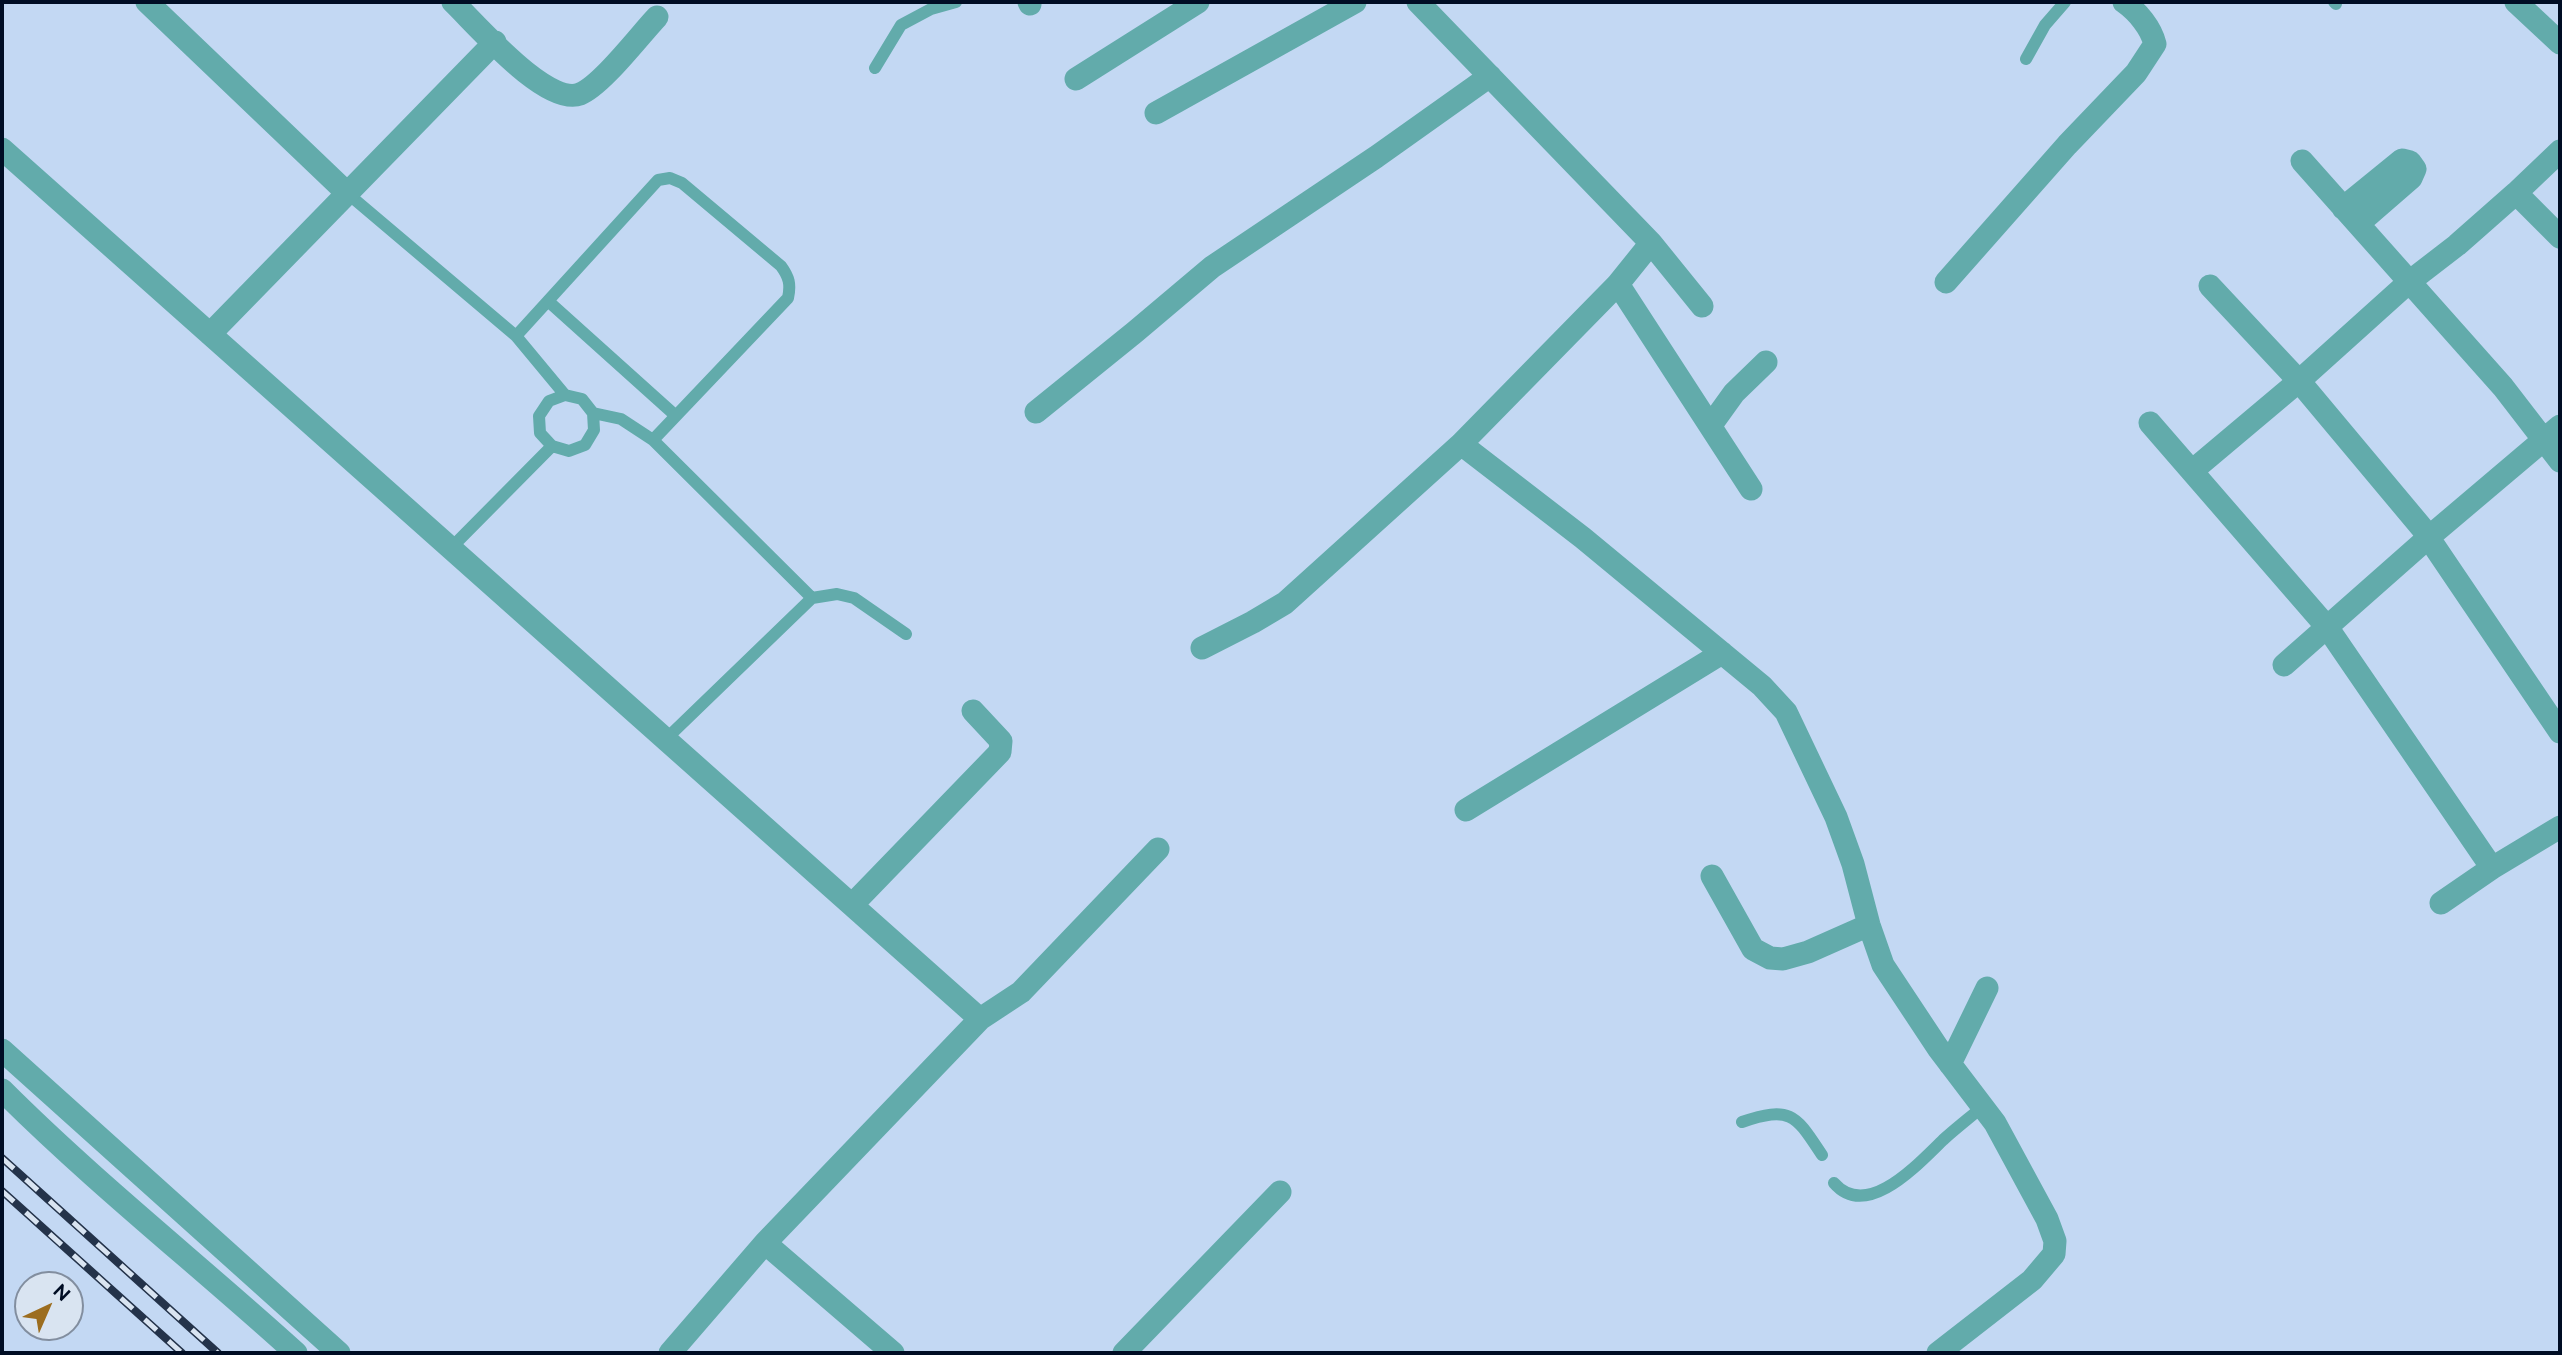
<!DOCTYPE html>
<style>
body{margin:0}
#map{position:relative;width:2562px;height:1355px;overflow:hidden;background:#c3d8f3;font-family:Raleway,sans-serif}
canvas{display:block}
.frame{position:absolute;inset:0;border:4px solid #000d24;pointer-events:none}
.north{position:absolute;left:14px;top:1271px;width:70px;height:70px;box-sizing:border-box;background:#d9e4f1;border:2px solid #828e9f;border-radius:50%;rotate:44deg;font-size:19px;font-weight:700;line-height:28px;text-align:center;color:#000d24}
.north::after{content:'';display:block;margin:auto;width:24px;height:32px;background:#9c6d1f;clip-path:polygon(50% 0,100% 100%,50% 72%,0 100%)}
</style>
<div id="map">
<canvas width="2562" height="1355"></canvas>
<div class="frame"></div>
<div class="north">N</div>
</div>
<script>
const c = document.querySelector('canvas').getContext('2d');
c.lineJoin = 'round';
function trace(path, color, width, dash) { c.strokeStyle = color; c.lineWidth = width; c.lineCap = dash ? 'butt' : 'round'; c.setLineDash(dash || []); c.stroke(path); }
trace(new Path2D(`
 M2334,2L2336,4
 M2026,59L2045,25L2065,2
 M875,68L901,25L931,9L956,2
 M347,193L516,336L565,395L582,399L593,413L594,430L585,445L569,451L552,446L540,433L539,416L549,401L565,395
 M548,301L676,416
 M516,336L658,180L670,178L682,183L781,266C789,277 791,284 788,298L653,440
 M593,413L621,419L653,440L812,598L666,739
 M451,548L552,446
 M812,598L837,594L854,598L906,634
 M1742,1122C1792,1105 1796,1116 1822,1155
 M1834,1183C1867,1221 1918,1164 1943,1140C1955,1129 1968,1119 1981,1108`), '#62abab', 12);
trace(new Path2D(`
 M147,2L347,193
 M453,2C477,25 547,107 580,94C602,85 639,36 657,17
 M1029,2L1030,4
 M2516,2L2560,43
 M1076,79L1198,2
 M1156,113L1355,2
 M2,149L980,1019L765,1243L670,1353
 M2302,161L2503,387L2560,461
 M2516,193L2560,151
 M2343,208L2402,160L2410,162L2415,169L2411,178L2358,224
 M1651,243L1702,306
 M1946,282L2067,145L2136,73L2155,44C2151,28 2138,12 2124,2
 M1618,284L1751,489
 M2210,286L2299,381L2422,528L2560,732
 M210,334L495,42
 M1036,412L1135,332L1212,267L1376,157L1490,76
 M2150,423L2327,627L2492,868
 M1711,425L1734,393L1766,362
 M1461,444L1583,538L1762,686L1786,712L1836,817L1853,864L1869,925L1883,965L1938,1048L1995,1123L2047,1219L2055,1241L2054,1254L2032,1280L1938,1353
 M2192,471L2299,381L2409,282L2457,245L2516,193L2560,237
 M1202,648L1253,622L1285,603L1461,444L1618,284L1651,243L1418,2
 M2284,665L2429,537L2560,426
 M1466,810L1722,653
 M1712,876L1753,949L1770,958L1783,959L1808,952L1869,925
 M2441,903L2492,868L2560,827
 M852,905L1000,752L1001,741L973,711
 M980,1019L1021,992L1158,849
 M2,1050L339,1353
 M1950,1064L1987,988
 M2,1090C95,1183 199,1265 296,1353
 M765,1243L893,1353
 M1124,1353L1280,1192`), '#62abab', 23);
const rail = new Path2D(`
 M2,1158L218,1353
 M2,1191L182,1353`);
trace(rail, '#24334a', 8);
trace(rail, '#d9e4f1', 5, [16]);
</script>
